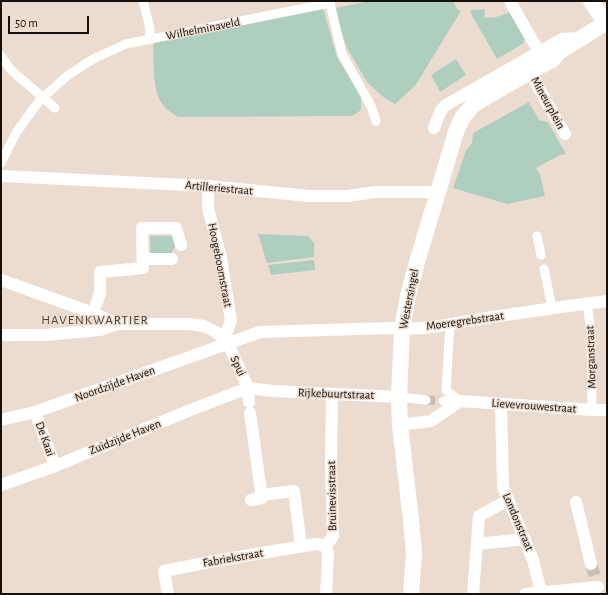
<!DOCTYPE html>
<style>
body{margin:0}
#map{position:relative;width:608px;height:595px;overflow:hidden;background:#ecdcd0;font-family:"Alegreya Sans",sans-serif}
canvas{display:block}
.frame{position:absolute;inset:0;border:2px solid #15100c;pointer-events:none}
.scale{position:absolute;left:8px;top:16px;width:81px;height:18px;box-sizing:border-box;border:2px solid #15100c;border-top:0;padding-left:5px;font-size:12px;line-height:14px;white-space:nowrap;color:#15100c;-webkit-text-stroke:3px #ecdcd0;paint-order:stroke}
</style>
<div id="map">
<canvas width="608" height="595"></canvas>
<div class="frame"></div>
<div class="scale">50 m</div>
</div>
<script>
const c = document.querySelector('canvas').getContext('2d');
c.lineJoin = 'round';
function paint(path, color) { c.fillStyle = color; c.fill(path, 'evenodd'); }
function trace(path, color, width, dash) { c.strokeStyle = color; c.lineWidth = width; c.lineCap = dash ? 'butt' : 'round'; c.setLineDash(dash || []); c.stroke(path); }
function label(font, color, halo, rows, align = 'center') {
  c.font = font + ' "Alegreya Sans",sans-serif'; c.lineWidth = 3; c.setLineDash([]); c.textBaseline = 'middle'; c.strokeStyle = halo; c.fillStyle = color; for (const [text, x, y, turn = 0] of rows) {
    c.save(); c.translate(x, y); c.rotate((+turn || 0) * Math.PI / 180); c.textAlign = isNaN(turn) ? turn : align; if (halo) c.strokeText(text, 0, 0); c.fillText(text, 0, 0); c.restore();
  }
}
paint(new Path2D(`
 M370,1H453L457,9L461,11L415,86L395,104L382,96L367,82L346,46L334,8Z
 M323,8L337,57L361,97V110L352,116L178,117C173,114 167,110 163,105C152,91 154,64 153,46L156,41Z
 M485,9L484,17C493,19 501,16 510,12L526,39L523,41L524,43L497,59L470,12L472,10Z
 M456,59L466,75L440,92L431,75Z
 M529,102L539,120L548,122L566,154L560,155L536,168L540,174L545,196L507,204L453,188L466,150L472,143L473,133Z
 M258,234L308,236L314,243V257L267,263Z
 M150,236H177L175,246L171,254L151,255Z
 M314,260L315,270L271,275L268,265Z`), '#aecfbe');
trace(new Path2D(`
 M426,400L443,401`), '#ccbdb3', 9, [9, 4.5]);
trace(new Path2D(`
 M591,564L596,580`), '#ccbdb3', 12, [12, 6]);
trace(new Path2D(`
 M143,1L150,29L149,39
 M1,56L11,70L55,108
 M1,163L16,133L39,101L67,76L93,59L126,44L330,3L342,54L371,106L376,121
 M537,236L541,255
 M544,269L552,307
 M587,303L591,332L592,410
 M450,324L446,390L460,401
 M399,397L426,400
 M443,401H460`), '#fff', 9);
trace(new Path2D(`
 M511,3L539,52
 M531,71L538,87L565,134
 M434,128L441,110L446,105L562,39L580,38
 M1,176L208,186L309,196H348L375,192H437
 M208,186V208L221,258L231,321L226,333L228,343L248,388L249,402
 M143,259H172
 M1,280L93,313L117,324H189L204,326L216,332L228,343
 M93,313L100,293V272L143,268L142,228H176L181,245
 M1,335H45L100,330L117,324
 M501,404L503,487L533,560L541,592
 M35,412L55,466
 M250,413L262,498L251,500
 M1,420L35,412L260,332L391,328C418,331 453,324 479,319C522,313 564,306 607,301
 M400,425L431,421L460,401L592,410H607
 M1,485L55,466L193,409L248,388L273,391L399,397
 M268,494L294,491L301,546
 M576,502L591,564
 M477,544L525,539
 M326,546L333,536L331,463L332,395
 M326,546L328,554L326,594
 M168,594L164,571L220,560L316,544L326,546
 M473,594L479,516L508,500
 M525,594L598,587`), '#fff', 12);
trace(new Path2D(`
 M591,1L607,25
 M411,594L414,553L411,520L400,425L399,397L402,329L408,296L417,262L456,132L462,118L474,104L531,71L552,60L559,52L607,22`), '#fff', 16);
label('12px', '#15100c', '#ecdcd0', [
 ["Wilhelminaveld",203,29,-11],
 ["Mineurplein",548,103,61],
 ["Artilleriestraat",219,188,5],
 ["Hoogeboomstraat",220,265,79],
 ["Westersingel",409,299,-79],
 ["Moeregrebstraat",465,321,-8],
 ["Morganstraat",591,357,-92],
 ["Spui",238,366,65],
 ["Noordzijde Haven",115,384,-20],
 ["Rijkebuurtstraat",336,394,2],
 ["Lievevrouwestraat",534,406,4],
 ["Zuidzijde Haven",125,437,-22],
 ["De Kaai",45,439,70],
 ["Bruinevisstraat",332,496,-91],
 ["Londonstraat",518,522,67],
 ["Fabriekstraat",233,558,-10]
]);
c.letterSpacing = '1px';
label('13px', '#4f4339', '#ecdcd0', [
 ["HAVENKWARTIER",95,320]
]);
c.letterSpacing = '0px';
</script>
